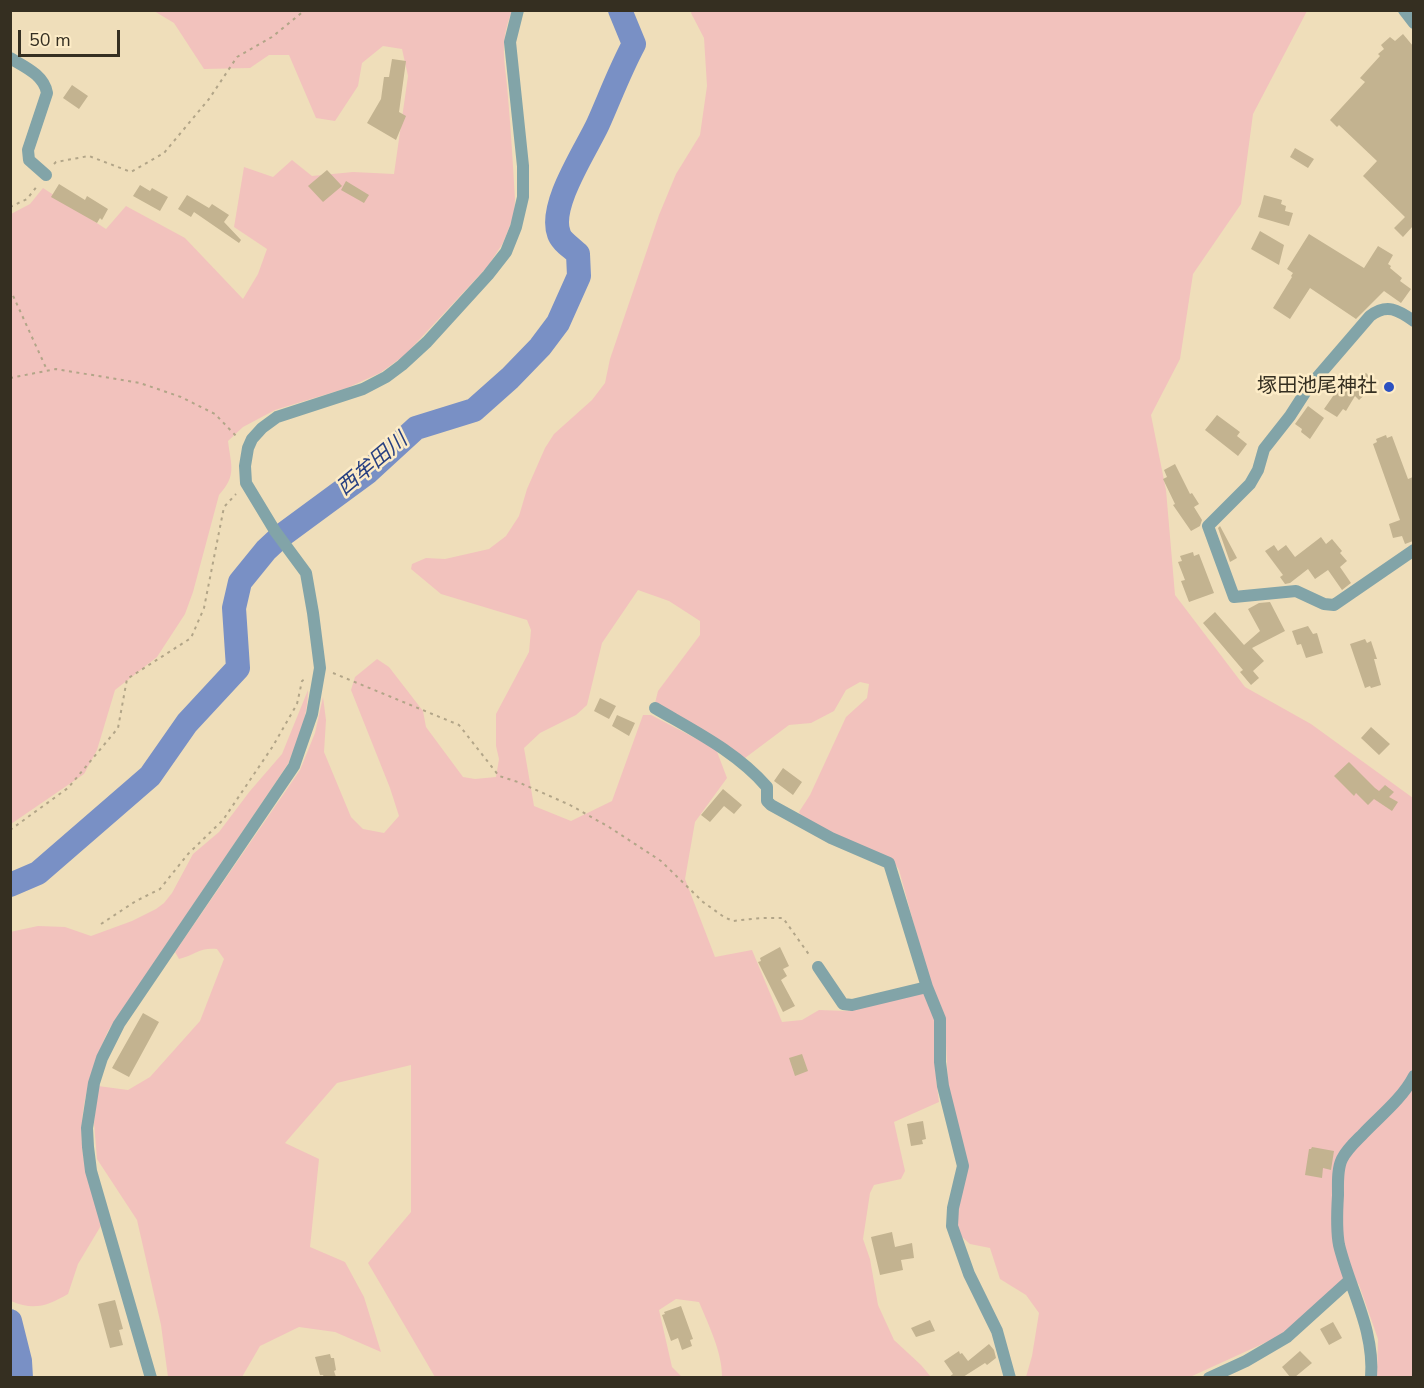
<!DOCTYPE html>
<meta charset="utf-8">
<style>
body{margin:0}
#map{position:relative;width:1424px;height:1388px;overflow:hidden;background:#efdeba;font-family:"Nunito Sans",sans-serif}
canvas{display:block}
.frame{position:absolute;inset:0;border:12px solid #352f21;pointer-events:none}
.scale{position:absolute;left:18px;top:30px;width:102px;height:27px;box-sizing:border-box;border:3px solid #352f21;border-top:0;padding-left:8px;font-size:18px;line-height:21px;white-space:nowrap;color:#352f21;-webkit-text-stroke:4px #fdecc7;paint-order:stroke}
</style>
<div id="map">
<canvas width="1424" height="1388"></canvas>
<div class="frame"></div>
<div class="scale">50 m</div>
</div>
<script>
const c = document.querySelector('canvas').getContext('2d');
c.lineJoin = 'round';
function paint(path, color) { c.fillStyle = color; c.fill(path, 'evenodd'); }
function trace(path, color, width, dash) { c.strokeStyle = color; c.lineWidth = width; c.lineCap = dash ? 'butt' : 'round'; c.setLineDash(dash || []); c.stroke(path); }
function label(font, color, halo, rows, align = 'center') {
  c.font = font + ' "Nunito Sans","Noto Sans JP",sans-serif'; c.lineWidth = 5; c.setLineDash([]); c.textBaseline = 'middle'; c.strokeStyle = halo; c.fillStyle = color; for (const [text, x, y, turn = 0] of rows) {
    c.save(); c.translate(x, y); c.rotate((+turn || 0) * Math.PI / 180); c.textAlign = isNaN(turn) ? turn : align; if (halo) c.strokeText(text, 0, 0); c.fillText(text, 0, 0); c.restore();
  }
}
paint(new Path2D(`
 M154,11H512C498,46 506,62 508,97C511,131 513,165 515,200L514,215L503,243L488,266L405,355L380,373L347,388L275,410L243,427L228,441C231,466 237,475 219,495L193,592L185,614L157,657L115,690L97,750L84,774L11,824V214L30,204L43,188L106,229L126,206L185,238L243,299L258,274L267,249L234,227L244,167L273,177L292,160L312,176L353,172L394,174L408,76L402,49L383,46L362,63L358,86L335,121L316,118L289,55H269L250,68L204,69L174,23Z
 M692,11H1307L1253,114L1241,204L1193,274L1180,359L1151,415L1166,490L1175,595L1245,687L1311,724L1413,798V1377H1377L1378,1339L1359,1285L1351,1273L1282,1335L1190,1377H1026L1032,1356L1039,1313L1026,1295L1000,1279L990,1248L970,1244L962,1237L956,1225L967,1162L948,1086L945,1021L928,976L899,870L892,859L804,822L799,812L810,795L846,717L867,698L869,684L860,682L846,690L834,711L811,723L789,725L745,758L655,703L658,691L700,635V621L669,601L638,590L602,643L587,705L576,715L540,733L524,748L534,806L571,821L612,801L643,715H651L716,749L727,778L695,822L685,879L715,957L752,950L782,1022L802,1020L819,1010L847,1011L921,991L926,993L935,1021L936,1078L939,1102L894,1122L905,1171L901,1179L874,1185L870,1193L863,1239L870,1259L878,1305L894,1340L921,1365L931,1377H722C722,1352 709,1326 699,1302L676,1299L659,1310L672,1367L682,1377H435L368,1263L411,1212V1065L337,1083L285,1143L319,1159L310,1247L345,1262L364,1297L381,1352L335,1332L299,1327L260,1346L242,1377H168L161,1325L137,1220L97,1159L94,1123L98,1086L128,1090L150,1077L200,1021L224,959L217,949C200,947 195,955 179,959L175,952L300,770L315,733L323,697L326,720L324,752L351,817L363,829L384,833L399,816L390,788L351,690L355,677L377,659L389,667L423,711L426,727L463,777L475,779L496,777L499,759L496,746V714L529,652L531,630L527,620L441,594L411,569L412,564L426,558L445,559L489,549L506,536L519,516L527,489L545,448L554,434L592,400L605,383L610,359L659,215L676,174L700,135L707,86L704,38L691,13Z
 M308,690C308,717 298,740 288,764L108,1031C89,1073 75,1119 85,1166C89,1185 96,1205 102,1224L78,1264L68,1294C47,1306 34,1311 11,1301L10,932L38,926L65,927L91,936L132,921L156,909L164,903L172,893L193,854L219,832L250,791L282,754Z`), '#f2c2bd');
trace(new Path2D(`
 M10,885L38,873L150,776L187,723L238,668L234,608L240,582L266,550L281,536L368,472L416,428L474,410L510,378L540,347L558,323L579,276L578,254C572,248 561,241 559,234C548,206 586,150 598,124C610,97 620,70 634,44L620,10
 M10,1321L20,1361L21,1378`), '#7990c5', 24);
paint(new Path2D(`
 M1403,34L1413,46V226L1403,237L1394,228L1405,217L1363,176L1377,161L1339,125L1337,127L1330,120L1365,82L1360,78L1380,56L1378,54L1384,49L1381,45L1390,37L1395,41Z
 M392,59L406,61L399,112L406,116L396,140L367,123L381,99L384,77H389Z
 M72,85L88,96L79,109L63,98Z
 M1295,148L1314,159L1308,168L1290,157Z
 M327,170L342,186L323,202L308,186Z
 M346,181L369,195L364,203L341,190Z
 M59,184L85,200L87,196L108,209L102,220L100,218L97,223L51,197Z
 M140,185L150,191L152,188L168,197L160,211L133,196Z
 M187,195L209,208L212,204L229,215L224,222L241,240L239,243L194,212L191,217L178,209Z
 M1264,195L1282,200L1281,204L1286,206L1285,211L1293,213L1289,226L1258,217Z
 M1260,231L1284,245L1279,265L1251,249Z
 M1309,234L1364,268L1378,246L1393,255L1388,264L1391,266L1390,268L1402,278L1400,281L1411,289L1401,303L1384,291L1356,319L1310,288L1290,319L1273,308L1292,277L1291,276L1293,273L1287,269Z
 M1366,373L1369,376L1365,382L1371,389L1359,400L1355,396L1346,411L1343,409L1337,417L1324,409L1338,389L1344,393Z
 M1308,406L1324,418L1310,439L1301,432L1302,429L1295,424Z
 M1217,415L1240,432L1237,436L1247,444L1238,456L1205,430Z
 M1386,435L1387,438L1392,436L1408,479L1413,477V541L1405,544L1402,536L1393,538L1389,524L1400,520L1373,444L1377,442L1376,439Z
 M1175,464L1190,494L1192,493L1199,504L1194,507L1202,520L1200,526L1191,531L1173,505L1175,504L1163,479L1167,477L1164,470Z
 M1220,526L1237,558L1230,562L1218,528Z
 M1321,537L1326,544L1332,539L1342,551L1340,553L1347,561L1340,567L1351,583L1342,590L1328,570L1315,579L1308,569L1290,583L1285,584L1280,577L1283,575L1265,551L1274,545L1278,551L1286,545L1295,557Z
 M1193,552L1194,556L1199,554L1214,593L1189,602L1181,581L1185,580L1178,562L1182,561L1180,556Z
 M1270,602L1285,631L1252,648L1264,661L1253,671L1259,678L1251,685L1240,672L1243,670L1203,623L1215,612L1244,645L1260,631L1248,609L1259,603Z
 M1308,626L1313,634L1317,633L1323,653L1306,658L1301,644L1297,645L1292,631Z
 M1365,639L1367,643L1371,641L1377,659H1374L1381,685L1371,688L1370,686L1365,688L1350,644Z
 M600,698L616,706L609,719L594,711Z
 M617,715L635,723L629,736L612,726Z
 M1371,727L1390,744L1379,755L1361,738Z
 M1349,762L1375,788L1379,791L1385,785L1394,792L1389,797L1398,802L1392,811L1374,799L1368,805L1356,793L1354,796L1334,776Z
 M783,768L802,782L793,795L774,781Z
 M723,789L742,805L734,814L724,806L710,822L701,815Z
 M780,947L789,966L783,969L787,976L781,980L795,1006L783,1012L758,962L761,961L760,958Z
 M143,1013L159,1022L129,1077L112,1068Z
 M802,1054L808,1071L795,1076L789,1058Z
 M923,1121L926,1139L922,1140L923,1144L911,1146L907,1124Z
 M1312,1147L1334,1151L1331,1170L1323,1168L1322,1178L1305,1175L1309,1149H1311Z
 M892,1232L895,1247L912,1243L914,1258L901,1260L903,1270L880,1275L871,1237Z
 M115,1300L123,1329L119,1330L123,1345L110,1348L98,1304Z
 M681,1306L693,1339L690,1340L692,1346L682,1350L678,1338L671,1341L662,1315L665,1314L664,1312Z
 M930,1320L935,1331L916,1337L911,1328Z
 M1333,1322L1342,1338L1329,1345L1320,1329Z
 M989,1344L994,1350L996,1358L987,1365L985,1363L963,1377H949L953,1374L944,1361L959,1351L960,1354L962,1353L968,1361Z
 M1300,1351L1312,1363L1295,1377H1290L1282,1367Z
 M330,1354L331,1358H334L336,1370L334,1371L336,1377H324L323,1375H320L315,1357Z`), '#c3b390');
trace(new Path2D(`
 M54,164L56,162L89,156L131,172L164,153L209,99L237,57L272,37L305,10
 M10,207L27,199L38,185
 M10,289L47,370
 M10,378L56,369L140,383L181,397L215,414L238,438
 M333,673L459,725L499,776L518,782L570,805L609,827L661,861L703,902L724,917L733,921L761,918H783L810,956
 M10,830L68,788L118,728L127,679L191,638L204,608L224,507L236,494
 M101,924L136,901L160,889L188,854L223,820L273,746L297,704L302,681L305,679`), '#b2a588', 2, [3, 4.5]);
trace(new Path2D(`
 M1404,10L1414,23
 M10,58C25,67 44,75 47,93L28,150L29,160L46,175
 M1414,321C1398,310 1387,303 1370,316L1308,388L1290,416L1264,449L1258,470L1250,484L1208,526L1234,597L1296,591L1324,604L1334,605L1414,550
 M655,708C694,731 737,752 767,787V801L771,805L831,838L889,863L927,987L940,1019V1062L943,1086L963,1166L953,1208L952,1226L969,1274L997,1331L1010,1378
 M818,967L843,1004L852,1005L927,987
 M151,1378L91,1171L88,1147L87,1128L94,1083L102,1058L119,1024L294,766L312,714L320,668L313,613L306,573L275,531L246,483L245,466L248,448L252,439L262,428L277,417L363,389L386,377L402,365L427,342L488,275L506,252L516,227L523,197V166L510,42L518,10
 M1209,1378L1246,1361L1287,1337L1350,1280
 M1371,1378C1375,1330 1350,1290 1339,1245C1336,1229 1337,1211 1338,1195C1338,1184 1337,1169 1342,1159C1347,1149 1355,1142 1363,1134C1380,1116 1402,1099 1414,1076`), '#82a4a8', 12);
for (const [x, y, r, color] of [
 [1389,387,6,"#2c51c1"]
]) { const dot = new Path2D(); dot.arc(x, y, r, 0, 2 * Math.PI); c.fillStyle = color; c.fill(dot); trace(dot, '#fdecc7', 2); }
label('20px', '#352f21', '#fdecc7', [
 ["塚田池尾神社",1377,387]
], 'right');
label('italic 21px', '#284081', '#fdecc7', [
 ["西牟田川",373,465,-40]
]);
</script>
